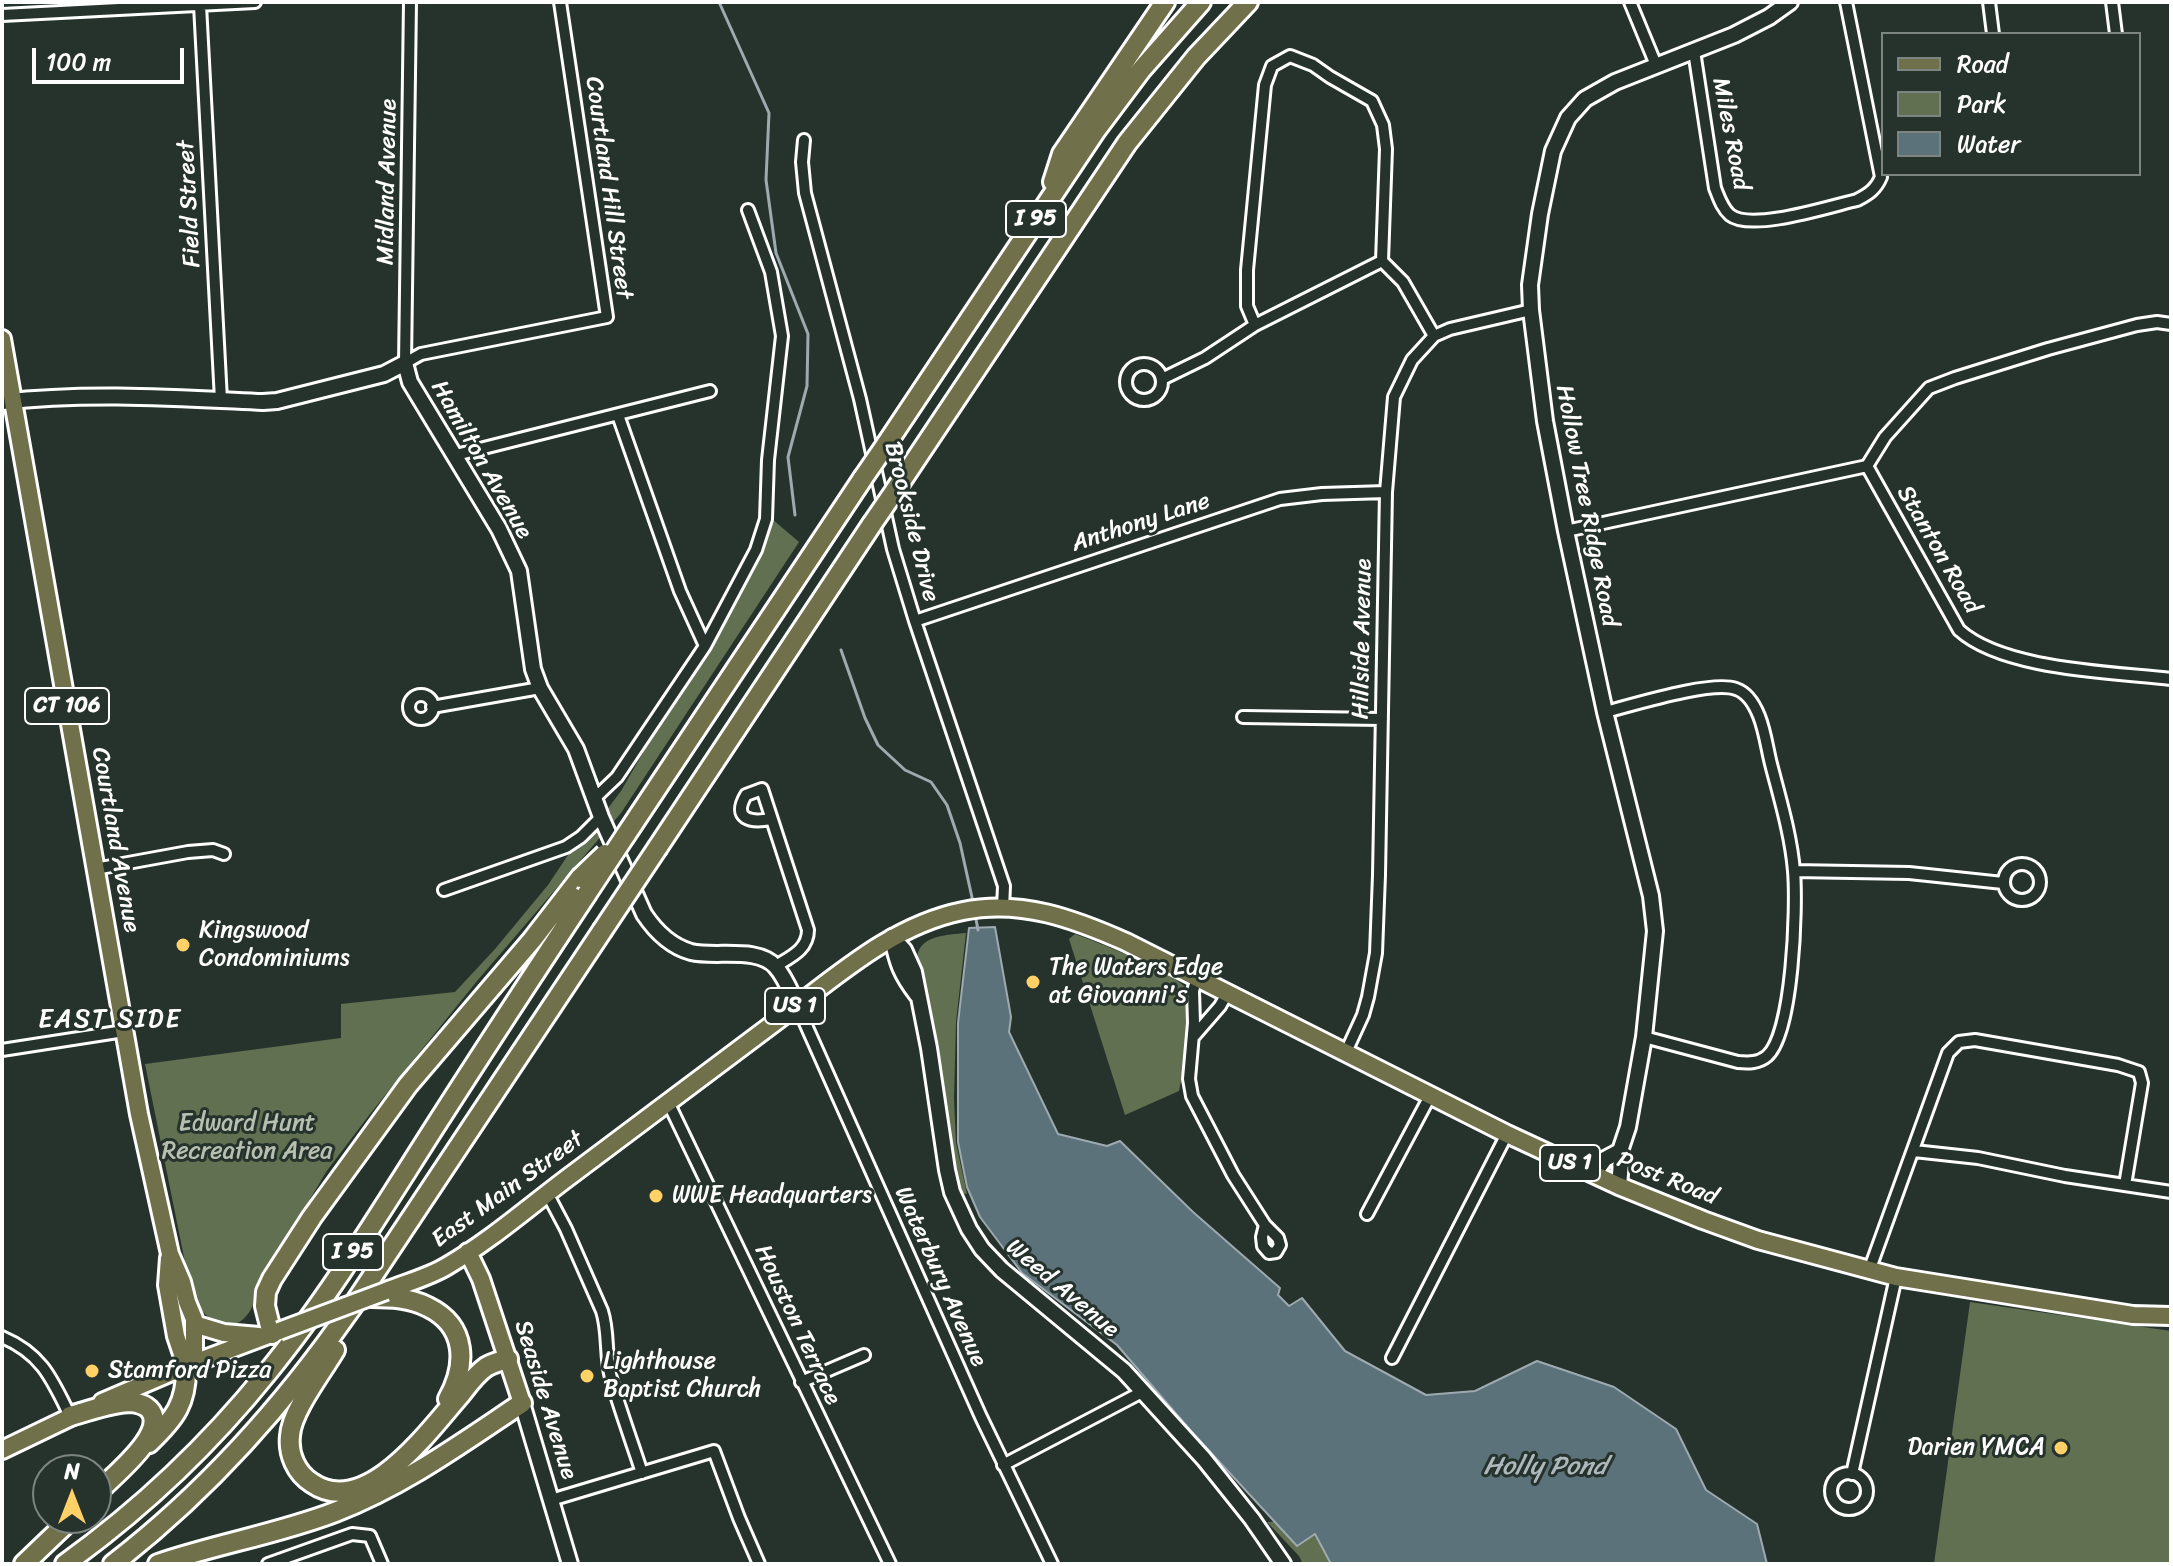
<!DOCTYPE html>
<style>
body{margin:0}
#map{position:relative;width:2173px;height:1566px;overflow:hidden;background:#26332d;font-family:Sriracha,sans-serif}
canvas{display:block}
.frame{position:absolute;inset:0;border:4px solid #fff;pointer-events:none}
.legend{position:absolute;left:1881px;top:32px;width:260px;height:144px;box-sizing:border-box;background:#26332d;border:2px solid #7d8581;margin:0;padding:10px 14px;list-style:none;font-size:24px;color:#fff}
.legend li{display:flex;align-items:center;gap:16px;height:40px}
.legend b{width:40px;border:2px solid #7d8581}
.north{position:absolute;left:32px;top:1454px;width:80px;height:80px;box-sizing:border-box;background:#26332d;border:2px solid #7d8581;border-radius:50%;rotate:0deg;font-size:22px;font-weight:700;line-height:32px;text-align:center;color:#fff}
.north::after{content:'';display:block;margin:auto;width:28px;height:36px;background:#ffd166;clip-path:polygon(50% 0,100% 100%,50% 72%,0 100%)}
.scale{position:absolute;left:32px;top:48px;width:152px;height:36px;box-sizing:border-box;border:4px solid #fff;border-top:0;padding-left:10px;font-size:24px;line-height:28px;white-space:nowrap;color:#fff;-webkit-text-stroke:6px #26332d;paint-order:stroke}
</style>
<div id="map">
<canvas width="2173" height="1566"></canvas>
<div class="frame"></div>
<ul class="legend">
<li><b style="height:10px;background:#70704a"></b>Road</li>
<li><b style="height:22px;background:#607051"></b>Park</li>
<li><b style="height:22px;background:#5c727a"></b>Water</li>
</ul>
<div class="north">N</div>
<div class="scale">100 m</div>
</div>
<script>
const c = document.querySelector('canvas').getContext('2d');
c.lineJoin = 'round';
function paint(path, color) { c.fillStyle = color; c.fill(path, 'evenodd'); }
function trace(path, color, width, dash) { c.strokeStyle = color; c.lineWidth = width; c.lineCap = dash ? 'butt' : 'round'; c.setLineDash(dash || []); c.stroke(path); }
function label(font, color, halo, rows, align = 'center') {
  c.font = font + ' Sriracha,sans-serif'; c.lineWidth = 6; c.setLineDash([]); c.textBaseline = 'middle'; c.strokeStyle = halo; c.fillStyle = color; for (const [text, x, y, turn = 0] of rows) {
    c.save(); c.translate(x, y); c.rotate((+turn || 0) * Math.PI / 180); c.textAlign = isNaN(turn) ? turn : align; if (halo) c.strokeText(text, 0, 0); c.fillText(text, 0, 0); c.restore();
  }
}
paint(new Path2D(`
 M772,519L799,542L621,813L477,981L370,1114L326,1172L258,1288C249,1338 210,1336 191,1292L145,1064L341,1038V1004L455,992L495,949L548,885L570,852L590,832L621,791L699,655L727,616L766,537Z
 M966,933L956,1022L954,1099L956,1143L967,1194L960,1193L941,1096L935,1027L917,957C920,935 947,935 966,933Z
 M1075,934C1096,942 1183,974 1189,993C1197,1022 1185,1063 1179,1091L1125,1115L1069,939Z
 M1970,1302L2171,1331V1564H1934Z
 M1303,1521L1346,1564H1303L1299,1556L1267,1522Z`), '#607051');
const water = new Path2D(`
 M995,927L1011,1017L1009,1032L1058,1134L1107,1146L1120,1141L1193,1212L1280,1288L1278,1295L1289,1306L1302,1298L1345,1351L1426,1395L1475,1391L1537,1361L1614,1387L1676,1429L1706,1490L1757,1524L1767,1564H1331L1315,1534L1297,1546L1191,1431L1117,1345L1022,1273L980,1217L967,1187L958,1142V1023L969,928Z`);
paint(water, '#5c727a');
trace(water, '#9daaaf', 2);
trace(new Path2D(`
 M719,2L769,113L766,180L776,253L808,334L807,386L788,457L795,515
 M841,650L865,718L878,745L905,770L931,782L947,805L960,843L973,902
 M975,914L978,930`), '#9daaaf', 3);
const street = new Path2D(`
 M1630,2L1656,65
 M1989,2L1993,34
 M2112,2L2116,34
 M200,5L221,400
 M2,15L255,2
 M1694,51L1715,188C1719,198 1722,208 1730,215C1751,232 1831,206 1857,200C1869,194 1876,189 1881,177L1846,2
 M804,140L802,162L805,193L860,399L893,549L915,621L1004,886L1003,908
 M1255,325L1247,306V270L1265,85L1272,66L1290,56L1313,65L1330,77L1372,101L1383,125L1386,149L1382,261L1403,282L1434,336
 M405,363L421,354L607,317L560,2
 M405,363L410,2
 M1126 382a18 18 0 1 1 36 0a18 18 0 1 1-36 0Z
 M1162,379L1205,358L1255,325L1382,261
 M618,415L680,591L705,646
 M456,455L710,391
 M1867,466L1885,437L1929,388L1955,378L2048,349L2137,325L2157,322L2171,324
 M1566,531L1867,466L1959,630C2003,670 2112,672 2171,679
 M915,621L1280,499L1322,494L1386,492
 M409 707a12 12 0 1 1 24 0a12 12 0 1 1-24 0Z
 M432,707L540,688
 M1605,712C1633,705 1712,680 1736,689C1748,693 1755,706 1759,716C1765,731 1767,748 1771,764C1780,799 1791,835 1794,871C1797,907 1793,1033 1767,1056C1759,1063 1749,1063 1738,1062L1644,1037
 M1243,717L1382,719
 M596,797L617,777L705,646L756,550L766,519L768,460L782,336L771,272L748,210
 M771,819C750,823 732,819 746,795L762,789L808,930C808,950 790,957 776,966
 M2004 882a18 18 0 1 1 36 0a18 18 0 1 1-36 0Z
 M95,869L188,852L213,850L224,854
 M1794,871L1909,873L2003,883
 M444,890L566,847L581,837L601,817
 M1197,977L1193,991L1194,1023L1189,1079L1192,1096L1233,1175L1265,1225L1278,1238L1280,1245L1276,1252L1269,1253L1263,1246L1262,1237L1265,1225
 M797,1005L981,1417L1052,1564
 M1194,1036L1220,1006L1228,992
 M2,1050L124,1031
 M1346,1052L1363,1015L1368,997L1376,953L1379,875L1386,492L1394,397L1412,360L1434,336L1450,329L1531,310
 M668,1102L890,1564
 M1914,1151L1978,1158L2065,1176L2171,1192
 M547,1193L566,1229L602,1311C609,1332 605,1356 611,1378C620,1410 632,1442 642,1473
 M1367,1214L1430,1096
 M1869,1271L1948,1053L1959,1042L1975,1040L2118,1065L2139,1072L2142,1083L2125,1185
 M2,1337C42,1354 52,1379 70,1416
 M1392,1358L1507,1134
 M801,1382L864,1355
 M1003,1465L1142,1392
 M1831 1491a18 18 0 1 1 36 0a18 18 0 1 1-36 0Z
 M1852,1474L1896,1277
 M551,1500L714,1451L739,1518L759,1564
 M268,1564L352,1534L370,1536L382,1564`);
const secondary = new Path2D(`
 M2,402C89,392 176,398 263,402L277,401L384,374L405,363L410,382L499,529L519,571L533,669L540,688L576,749L601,817L644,914C656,932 670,946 691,952C716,958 758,946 776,967C785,977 791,993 797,1005
 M892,937L904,950L914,972L929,1048L947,1170L952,1192L969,1229L982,1249L1002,1270L1124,1371L1204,1459L1252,1519L1283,1564
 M892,938C897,963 901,974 917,995
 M1594,1174L1605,1159L1620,1151
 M1619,1186L1621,1162L1620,1151L1628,1127L1644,1037L1655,931L1651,896L1605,712L1566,531L1545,421L1531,310L1530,285L1540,214L1553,151L1568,118L1585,99L1615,82L1734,35L1769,17L1790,2
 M522,1403L570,1564`);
const primary = new Path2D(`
 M2,339L139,1114L170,1254L182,1282L187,1302L194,1319V1351L186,1366
 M468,1252L481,1279L522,1403
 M169,1258L167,1285L176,1336L186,1366
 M386,1291C406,1283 429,1277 447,1266C493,1239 532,1204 574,1173C643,1121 712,1069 782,1017C838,975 893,925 963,911C1021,899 1074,919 1126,942L1507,1134L1619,1186L1703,1220L1758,1240L1896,1277L2133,1315L2171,1316
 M194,1324L224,1333L259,1336
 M102,1402L186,1366L279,1331
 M2,1450L81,1412`);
const highway = new Path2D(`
 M1053,182L1062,154L1165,2
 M885,446L1096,130L1141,70L1201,2
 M894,492L1127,143L1196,57L1248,2
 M625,836L863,478
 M658,847L872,524
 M372,1297C391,1297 411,1298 428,1307C467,1326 467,1365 448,1399
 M272,1334L265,1306L266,1292L272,1279L312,1217L408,1085L532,940L580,878
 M335,1350C322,1372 291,1412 290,1436C288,1454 296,1473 312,1483C366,1520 430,1429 461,1394C468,1385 476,1374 486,1367C492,1363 501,1361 508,1359
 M70,1416C89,1411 112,1402 132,1402C138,1403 145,1405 149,1409C169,1430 119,1471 105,1485
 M149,1443C175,1418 187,1403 186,1366
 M24,1564L72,1518
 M65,1564C140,1510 209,1445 267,1373C329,1297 381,1211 434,1128C484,1050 535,972 586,895
 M113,1564C206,1492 285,1404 352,1307L602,931
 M158,1564C216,1544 278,1534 335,1512C403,1486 462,1443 522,1403`);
trace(street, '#fff', 16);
trace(secondary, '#fff', 20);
trace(primary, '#fff', 22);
trace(highway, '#fff', 24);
trace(street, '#26332d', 10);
trace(secondary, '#26332d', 14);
trace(primary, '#70704a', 16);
trace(highway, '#70704a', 18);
const primaryBridge = new Path2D(`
 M279,1331L386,1291`);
const highwayBridge = new Path2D(`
 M863,478L885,446
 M872,524L894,492
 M580,878L605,854
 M586,895L625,836
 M602,931L658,847`);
trace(primaryBridge, '#fff', 22, []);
trace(highwayBridge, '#fff', 24, []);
trace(primaryBridge, '#70704a', 16);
trace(highwayBridge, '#70704a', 18);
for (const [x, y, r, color] of [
 [183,945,8,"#ffd166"],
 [1033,982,8,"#ffd166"],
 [656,1196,8,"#ffd166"],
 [92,1371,8,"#ffd166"],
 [587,1376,8,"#ffd166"],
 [2061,1448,8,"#ffd166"]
]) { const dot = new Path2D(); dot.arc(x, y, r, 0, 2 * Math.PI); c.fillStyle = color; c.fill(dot); trace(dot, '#26332d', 3); }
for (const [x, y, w] of [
 [1036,219,60],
 [67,706,84],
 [795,1006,60],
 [1570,1163,60],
 [353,1252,60]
]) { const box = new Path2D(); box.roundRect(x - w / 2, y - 18, w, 36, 6); c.fillStyle = '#26332d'; c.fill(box); trace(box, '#fff', 2); }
label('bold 22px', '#fff', null, [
 ["I 95",1036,219],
 ["CT 106",67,706],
 ["US 1",795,1006],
 ["US 1",1570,1163],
 ["I 95",353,1252]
]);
label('24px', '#fff', '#26332d', [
 ["Miles Road",1730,134,79],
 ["Midland Avenue",388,182,-89],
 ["Courtland Hill Street",608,188,82],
 ["Field Street",190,204,-93],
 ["Hamilton Avenue",481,460,60],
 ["Hollow Tree Ridge Road",1586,506,79],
 ["Brookside Drive",911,522,76],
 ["Anthony Lane",1141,523,-18],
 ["Stanton Road",1938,550,60],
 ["Hillside Avenue",1363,639,-89],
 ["Courtland Avenue",115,840,80],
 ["Post Road",1667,1179,22],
 ["East Main Street",508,1190,-36],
 ["Waterbury Avenue",940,1277,66],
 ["Weed Avenue",1062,1289,40],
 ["Houston Terrace",797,1325,65],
 ["Seaside Avenue",545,1400,73]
]);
label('24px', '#fff', '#26332d', [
 ["Kingswood",199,931],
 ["Condominiums",199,959],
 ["The Waters Edge",1049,968],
 ["at Giovanni's",1049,996],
 ["WWE Headquarters",672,1196],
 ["Lighthouse",603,1362],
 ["Baptist Church",603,1390],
 ["Stamford Pizza",108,1371],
 ["Darien YMCA",2045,1448,"right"]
], 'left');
label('24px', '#b7bfb1', '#26332d', [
 ["Edward Hunt",247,1124],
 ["Recreation Area",247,1152]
]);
c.letterSpacing = '2px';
label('26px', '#fff', '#26332d', [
 ["EAST SIDE",110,1020]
]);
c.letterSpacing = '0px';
label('italic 26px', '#aeb8bc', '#26332d', [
 ["Holly Pond",1545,1467]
]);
</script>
